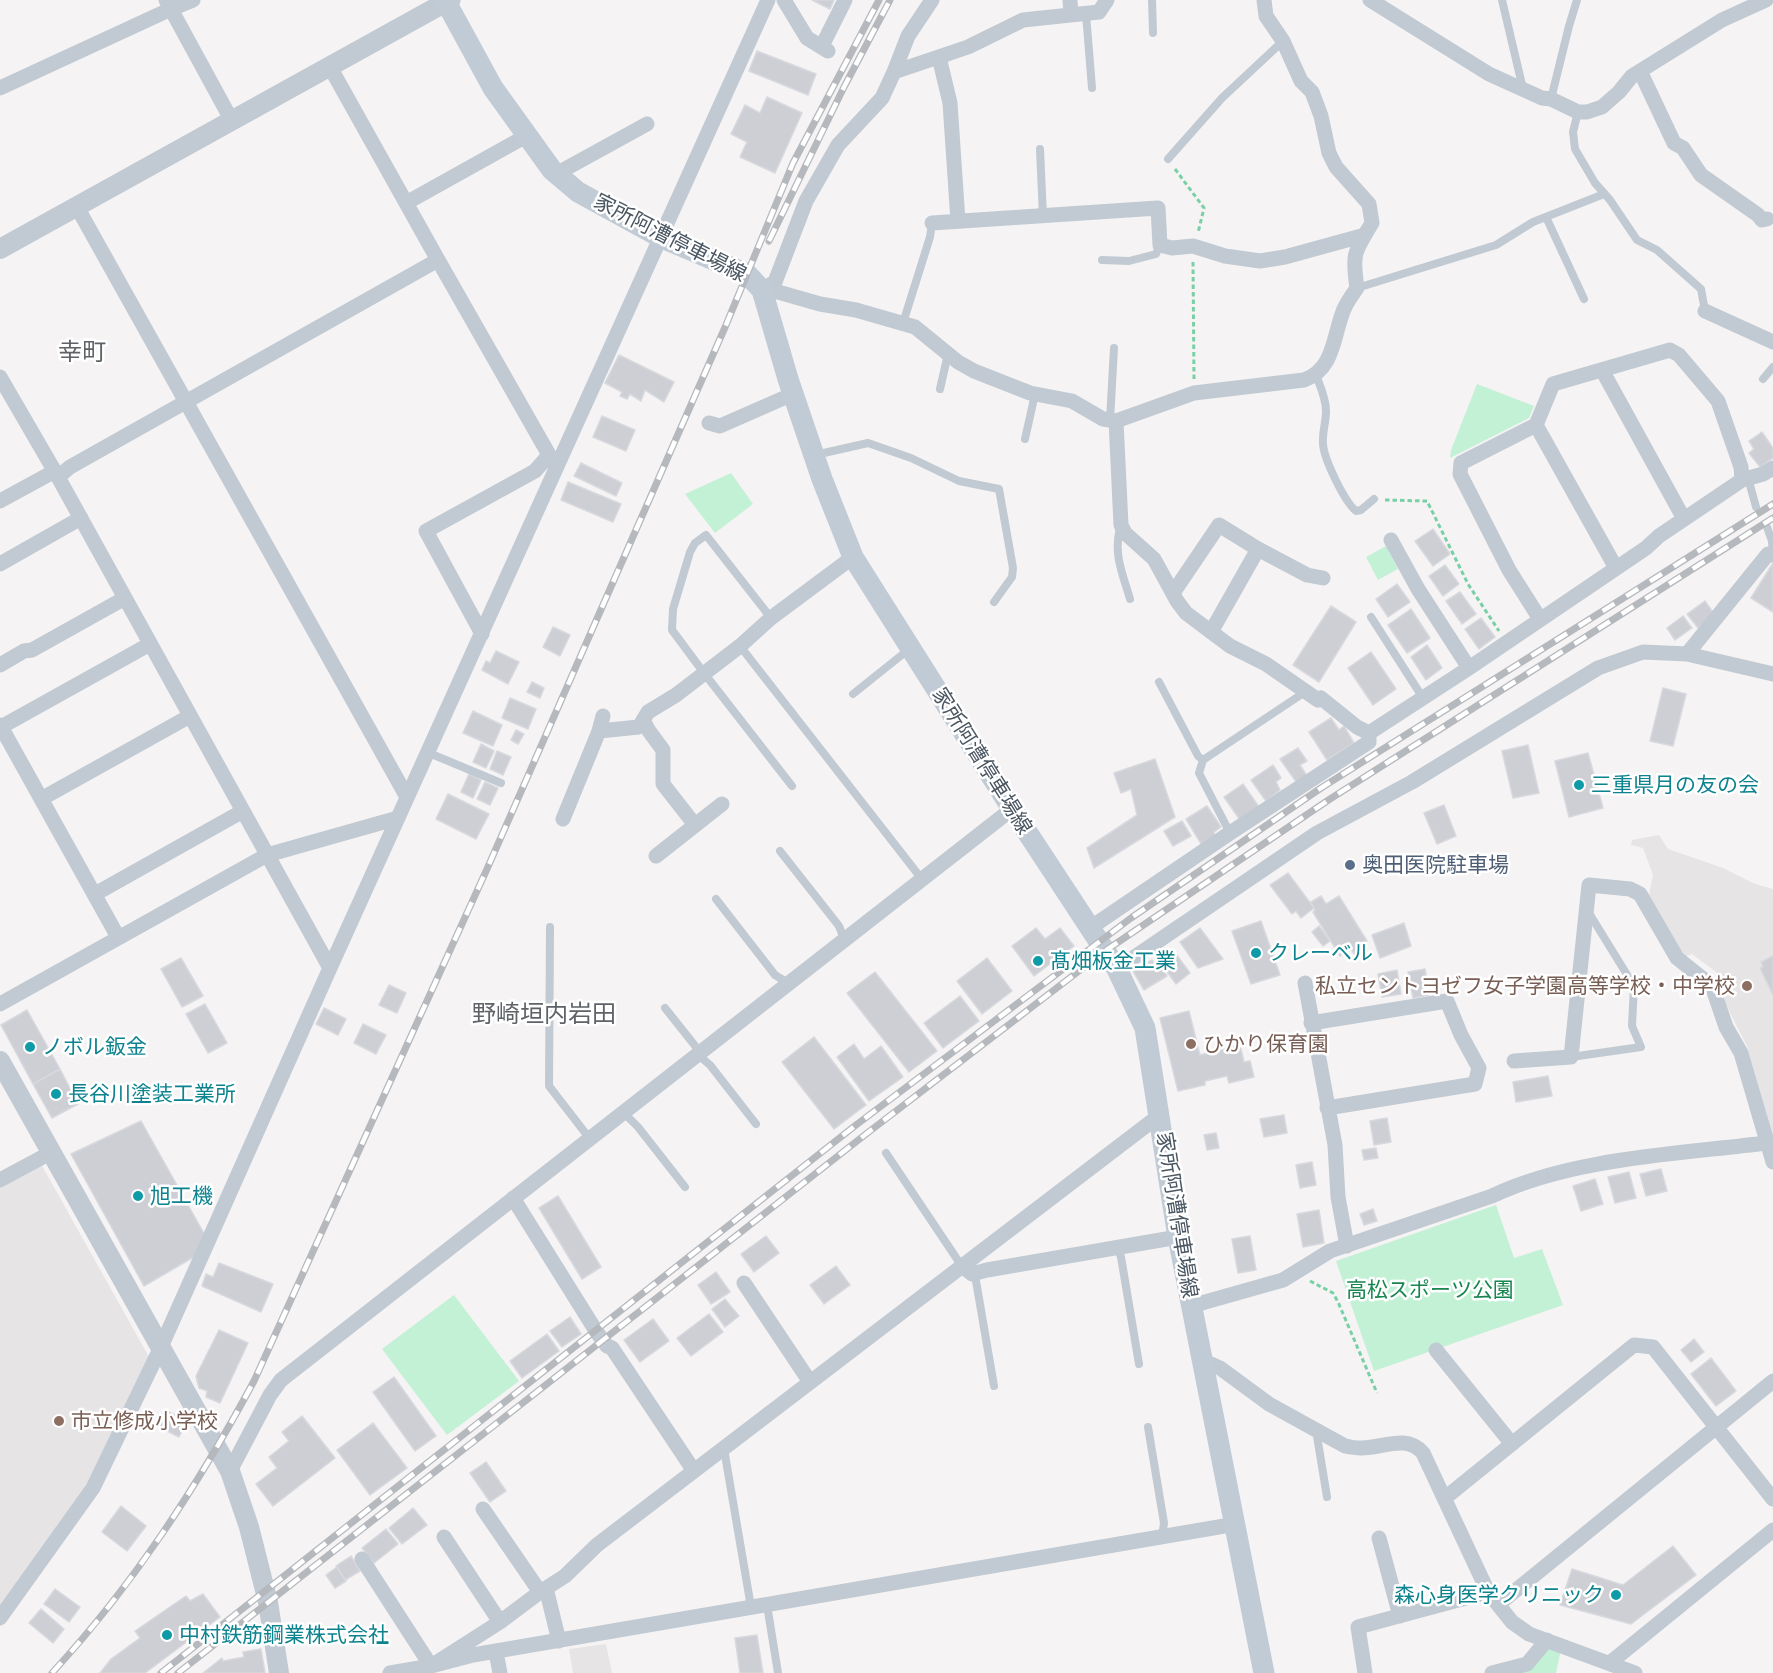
<!DOCTYPE html>
<meta charset="utf-8">
<style>
body{margin:0}
canvas{display:block;background:#f5f3f3}
</style>
<canvas width="1773" height="1673"></canvas>
<script>
const c = document.querySelector('canvas').getContext('2d');
c.lineJoin = 'round';
function paint(path, color) { c.fillStyle = color; c.fill(path, 'evenodd'); }
function trace(path, color, width, dash) { c.strokeStyle = color; c.lineWidth = width; c.lineCap = dash ? 'butt' : 'round'; c.setLineDash(dash || []); c.stroke(path); }
function label(font, color, halo, rows, align = 'center') {
  c.font = font + ' "Golos Text","Noto Sans JP",sans-serif'; c.lineWidth = 5; c.setLineDash([]); c.textBaseline = 'middle'; c.strokeStyle = halo; c.fillStyle = color; for (const [text, x, y, turn = 0] of rows) {
    c.save(); c.translate(x, y); c.rotate((+turn || 0) * Math.PI / 180); c.textAlign = isNaN(turn) ? turn : align; if (halo) c.strokeText(text, 0, 0); c.fillText(text, 0, 0); c.restore();
  }
}
paint(new Path2D(`
 M1659,835L1668,849L1723,868L1755,884L1773,889V1138L1747,1046L1724,1001L1716,972L1692,954L1684,957L1649,895L1653,875L1643,848L1631,845L1632,840Z
 M41,1164L149,1357L88,1484L0,1610V1186Z
 M606,1644L612,1673H573L569,1649Z`), '#e6e4e5');
paint(new Path2D(`
 M1477,384L1534,406L1529,418L1450,458L1451,450Z
 M731,473L753,504L715,533L685,494Z
 M1386,546L1398,569L1378,580L1366,557Z
 M1496,1205L1514,1258L1542,1249L1563,1305L1374,1371L1336,1261Z
 M454,1295L519,1381L447,1435L382,1349Z
 M1547,1640L1562,1645L1556,1673H1510Z`), '#c3f1d5');
const building = new Path2D(`
 M812,0H834L830,9Z
 M757,51L816,74L808,95L749,71Z
 M767,97L802,113L775,173L740,157L747,142L731,134L745,105L760,113Z
 M619,355L674,382L664,402L645,390L641,401L630,394L627,399L620,396L622,392L605,383Z
 M602,416L635,430L626,451L593,437Z
 M1762,432L1773,448V458L1760,467L1749,453L1754,449L1749,441Z
 M581,463L622,483L616,496L574,476Z
 M568,482L621,504L613,522L561,500Z
 M1433,529L1450,554L1433,566L1415,541Z
 M1773,563V612L1751,598Z
 M1445,565L1459,584L1443,596L1429,576Z
 M1397,584L1410,602L1388,617L1376,599Z
 M1460,592L1476,614L1462,624L1446,601Z
 M1705,601L1712,611L1711,617L1698,628L1687,614Z
 M1331,606L1356,622L1319,682L1293,665Z
 M1411,609L1430,638L1407,653L1388,625Z
 M1683,616L1692,628L1675,640L1667,628Z
 M1481,618L1495,637L1479,649L1465,629Z
 M553,627L570,635L560,656L543,647Z
 M1427,645L1442,668L1426,680L1411,657Z
 M496,651L519,662L508,684L482,670L486,661L490,663Z
 M1371,652L1396,689L1373,705L1348,668Z
 M532,682L544,688L540,698L527,692Z
 M1663,688L1686,694L1673,746L1650,741Z
 M510,698L536,709L528,729L502,718Z
 M473,711L502,725L493,746L463,733Z
 M1331,718L1339,730L1344,726L1354,743L1327,760L1309,732Z
 M516,730L524,734L518,744L511,740Z
 M481,744L494,751L486,768L473,762Z
 M1528,745L1539,793L1513,798L1502,751Z
 M1298,748L1307,761L1300,765L1307,776L1297,783L1280,759Z
 M497,751L511,757L503,775L490,769Z
 M1588,753L1603,808L1569,817L1555,761Z
 M1155,759L1175,817L1094,868L1087,848L1137,815L1131,789L1121,793L1114,773Z
 M1273,765L1281,778L1276,782L1280,790L1266,801L1251,780Z
 M469,774L481,780L473,798L461,792Z
 M485,782L498,788L490,805L477,799Z
 M1243,784L1259,807L1240,820L1224,797Z
 M448,794L489,814L476,839L436,819Z
 M1444,805L1456,836L1437,844L1424,813Z
 M1207,806L1221,827L1214,832L1216,838L1203,847L1186,819Z
 M1182,821L1191,836L1173,846L1164,831Z
 M1288,873L1314,908L1301,918L1296,911L1292,914L1270,885Z
 M1321,896L1326,904L1339,896L1367,941L1362,944L1367,951L1356,957L1351,949L1340,956L1313,912L1315,910L1311,902Z
 M1261,921L1280,975L1251,984L1232,931Z
 M1404,923L1411,946L1380,958L1372,935Z
 M1319,926L1330,941L1323,946L1312,932Z
 M1036,928L1045,939L1060,928L1074,946L1034,976L1012,946Z
 M1200,928L1223,959L1198,968L1180,942Z
 M1173,950L1190,973L1176,984L1159,961Z
 M1773,956V995L1760,968L1763,967L1761,962Z
 M181,958L203,996L182,1007L161,969Z
 M987,958L1012,991L982,1014L957,981Z
 M1152,960L1158,970L1162,968L1167,976L1144,990L1133,971Z
 M1425,969L1429,995L1413,998L1408,972Z
 M1397,970L1401,994L1382,997L1378,974Z
 M875,972L937,1051L909,1072L847,993Z
 M389,985L406,993L397,1013L379,1005Z
 M960,996L979,1021L943,1048L924,1023Z
 M205,1004L227,1043L208,1053L186,1014Z
 M324,1008L346,1019L338,1035L316,1024Z
 M27,1010L60,1069L33,1084L1,1025Z
 M1189,1011L1200,1055L1240,1045L1244,1062L1250,1061L1254,1077L1229,1083L1227,1076L1205,1081V1085L1178,1091L1160,1018Z
 M363,1024L386,1035L376,1054L354,1043Z
 M814,1037L866,1105L834,1129L782,1062Z
 M854,1044L864,1059L881,1046L903,1077L869,1101L837,1057Z
 M60,1069L78,1104L52,1118L33,1084Z
 M1548,1076L1552,1096L1516,1102L1513,1082Z
 M1284,1115L1287,1133L1264,1137L1260,1119Z
 M1387,1118L1391,1142L1374,1145L1370,1121Z
 M141,1121L206,1237L204,1251L144,1286L71,1154Z
 M1216,1133L1219,1148L1207,1150L1204,1135Z
 M1376,1148L1378,1158L1364,1160L1362,1150Z
 M1312,1162L1316,1185L1300,1188L1296,1165Z
 M1661,1169L1667,1191L1646,1196L1640,1174Z
 M1629,1172L1636,1198L1615,1203L1608,1177Z
 M1595,1179L1603,1204L1581,1211L1573,1186Z
 M558,1196L601,1267L582,1279L539,1208Z
 M1373,1209L1377,1221L1364,1225L1360,1214Z
 M1319,1210L1324,1243L1303,1247L1297,1214Z
 M766,1236L779,1253L754,1272L741,1254Z
 M1250,1236L1256,1270L1238,1273L1232,1239Z
 M219,1263L273,1284L261,1312L202,1286L206,1274L213,1277Z
 M836,1266L850,1285L824,1304L810,1285Z
 M716,1272L730,1292L711,1304L698,1285Z
 M725,1299L739,1316L725,1327L712,1309Z
 M709,1314L723,1332L691,1356L677,1338Z
 M570,1317L581,1334L562,1347L550,1331Z
 M653,1319L669,1341L640,1362L624,1340Z
 M219,1330L248,1343L220,1403L206,1397L207,1391L199,1388L196,1376Z
 M547,1334L559,1351L522,1378L510,1361Z
 M1694,1339L1704,1352L1691,1362L1681,1350Z
 M1711,1358L1736,1391L1716,1406L1691,1374Z
 M394,1377L436,1436L415,1451L373,1392Z
 M165,1410L187,1421L179,1437L157,1426Z
 M302,1416L335,1458L273,1506L256,1484L277,1468L269,1457L289,1441L282,1432Z
 M373,1423L407,1468L370,1495L337,1450Z
 M486,1462L506,1491L490,1502L470,1473Z
 M121,1506L146,1526L127,1551L102,1532Z
 M413,1508L427,1525L402,1544L389,1528Z
 M386,1529L398,1544L374,1563L362,1548Z
 M1673,1546L1696,1575L1631,1624L1560,1605L1572,1569L1623,1585Z
 M351,1556L360,1571L345,1580L336,1566Z
 M337,1567L346,1581L335,1588L326,1575Z
 M55,1589L80,1607L69,1622L44,1604Z
 M203,1594L220,1617L145,1673H100L111,1659L140,1638L135,1631L186,1596L190,1601Z
 M41,1609L64,1629L53,1643L29,1623Z
 M757,1635L763,1673H740L735,1638Z
 M261,1649L265,1673H203L222,1658L223,1661L244,1657L243,1652Z`);
paint(building, '#cdcfd5');
trace(building, '#d7d9de', 1.5);
trace(new Path2D(`
 M1175,169L1204,208L1198,233
 M1193,262L1194,379
 M1385,500L1427,501L1468,584L1499,631
 M1310,1281L1333,1293L1338,1302L1377,1393`), '#7ad0a6', 3, [4.5, 3]);
trace(new Path2D(`
 M1152,0L1153,33
 M1502,0L1523,89
 M1086,14L1092,88
 M1551,99L1569,26L1577,0
 M1578,112L1573,132L1575,149L1595,183L1610,200L1637,240L1657,250L1701,289L1705,311
 M1040,149L1043,217
 M1168,159L1222,98L1283,41
 M1546,217L1584,299
 M1102,260L1129,261L1156,254L1160,245
 M1357,288L1496,245L1533,222L1604,194
 M903,323L930,237L932,223
 M1316,375C1320,386 1326,398 1326,411C1326,422 1322,433 1323,444C1324,459 1344,501 1356,511L1361,510L1374,499
 M1763,379L1773,367
 M940,389L948,354
 M1110,420L1114,348
 M1025,439L1035,394
 M815,455L868,443L911,458L959,481L999,489L1013,568L1012,577L994,602
 M1748,478L1756,507
 M1767,527L1772,541L1773,555
 M1120,528C1113,554 1123,575 1130,599
 M1371,617L1423,698
 M771,618L706,535L695,543L690,552L673,609L672,630L704,673L792,786
 M740,646L921,878
 M1159,682L1198,756L1203,760
 M853,694L908,650
 M429,753L501,783
 M1230,833L1199,773L1203,760L1305,692
 M780,851L839,926L844,939
 M716,899L775,975L788,983
 M550,927L549,1086L590,1139
 M665,1008L700,1052
 M697,1054L710,1065L756,1124
 M1571,1057L1641,1047L1632,1026L1634,986L1589,913
 M623,1112L638,1127L685,1187
 M886,1153L961,1265
 M1117,1247L1121,1257L1139,1364
 M972,1274L976,1281L994,1386
 M1148,1427L1164,1523L1162,1537
 M1316,1430L1327,1497
 M724,1449L751,1607
 M767,1605L778,1673`), '#c1cad2', 8);
trace(new Path2D(`
 M166,0L232,121
 M784,0L807,38L828,51
 M1070,0L1071,15
 M1370,0L1489,74L1542,98L1551,99L1578,112H1587L1602,107L1619,92L1632,76L1722,20L1766,0
 M822,46L845,0
 M939,57L950,103L958,221
 M330,67L438,260L556,467
 M1640,71L1674,143L1683,148L1701,175L1758,215L1762,220L1767,219
 M894,72L968,47L1023,20L1099,12L1107,0
 M0,88L171,9L193,0
 M556,174L647,124
 M406,203L528,135
 M77,207L407,797
 M932,223L1158,208L1160,245L1172,248L1193,246L1225,256L1260,261L1285,257L1365,235
 M762,290L778,292L820,304L856,310L915,327L958,362L974,371L1030,393L1072,401L1103,419L1116,421L1194,393L1304,380C1335,369 1333,335 1344,309C1347,302 1352,295 1357,288C1352,253 1354,253 1372,223L1369,204L1336,167L1329,153L1321,116L1312,92L1301,81L1283,41L1266,16L1264,0
 M762,290L775,282L806,201L838,145L882,98L894,72L908,36L932,0
 M1705,311L1773,342
 M1602,370L1684,519
 M0,377L58,477L330,968
 M1116,421L1121,525L1125,533L1154,559L1177,601L1186,613L1230,646L1266,664L1318,700L1321,698L1357,727L1369,733L1469,668L1646,548L1659,536L1742,480L1763,474L1773,468
 M709,423L720,426L793,394
 M1536,425L1616,568
 M58,477L70,467L438,260
 M0,501L55,471
 M1391,540L1418,589L1469,668
 M1258,549L1307,575L1323,578
 M0,564L81,518
 M1173,593L1219,525L1258,549L1211,632
 M1540,619L1509,570L1460,474L1461,463L1536,425L1553,384L1670,350L1679,355L1718,401L1741,467L1742,480
 M482,634L426,531L535,471L549,455
 M1687,654L1768,554L1773,555
 M0,665L24,651L32,650L125,598
 M643,720L649,731L663,750V784L695,825
 M0,725L118,937
 M1,727L150,644
 M599,731L603,716
 M41,799L190,716
 M563,819L599,731L639,727L648,712L676,695L740,646L771,618L853,557
 M656,856L722,804
 M95,894L243,811
 M1090,928L1230,833L1369,742V733
 M1117,969L1317,833L1412,782L1598,668L1643,652L1687,654L1773,674
 M1305,983L1335,1145L1338,1197L1347,1246
 M0,1004L267,855L398,818
 M1311,1023L1447,1001L1461,1035L1479,1068L1475,1084L1327,1108
 M1514,1061L1571,1057L1589,885L1630,889L1640,894L1677,958L1712,986L1726,1027L1741,1053L1773,1162
 M0,1180L52,1152
 M513,1198L596,1331L607,1346L612,1348L694,1471
 M961,1265L972,1274L987,1270L1178,1237
 M744,1283L810,1382
 M1191,1306L1283,1280L1330,1251L1492,1196C1571,1158 1679,1154 1766,1143
 M1436,1350L1512,1444
 M1202,1360L1220,1368L1269,1404L1345,1446C1350,1447 1355,1448 1360,1448C1382,1449 1406,1433 1423,1453L1488,1592L1512,1622L1529,1634L1635,1673
 M230,1471L270,1395L281,1380L1012,809
 M1445,1498L1634,1345L1653,1347L1773,1499
 M483,1509L540,1592
 M444,1537L500,1622
 M1379,1538L1400,1616
 M362,1559L431,1666
 M546,1588L559,1641
 M1499,1604L1773,1381
 M0,1618L93,1488L161,1347L330,968L768,0
 M496,1652L500,1673
 M1611,1662L1773,1530
 M431,1666L500,1622L540,1592L565,1576L597,1545L1160,1115
 M390,1673L431,1666L473,1655L1236,1524
 M1365,1673L1358,1627L1488,1592
 M1492,1673L1527,1664L1547,1640`), '#c1cad2', 15);
trace(new Path2D(`
 M0,249L446,2L445,0
 M0,1061L230,1471L249,1527L268,1602L279,1673`), '#c1cad2', 20);
trace(new Path2D(`
 M450,0L446,2L493,88L552,170L578,192L660,237L747,274L762,290L788,379L822,479L853,557L1012,809L1117,969L1145,1028L1178,1237L1264,1673`), '#c1cbd6', 21);
const rail = new Path2D(`
 M769,241L844,87L890,0
 M52,1673C134,1584 197,1487 254,1381L487,869L726,325L793,163L879,0
 M161,1673L856,1125L1131,918L1321,788L1773,504
 M178,1673L866,1134L1105,951L1330,799L1773,518`);
trace(rail, '#b5b8bd', 7);
trace(rail, '#fff', 4.5, [14]);
for (const [x, y, r, color] of [
 [1579,785,6,"#0f9aa8"],
 [1350,865,6,"#5c6f8a"],
 [1256,953,6,"#0f9aa8"],
 [1038,961,6,"#0f9aa8"],
 [1747,986,6,"#8d6e63"],
 [1191,1044,6,"#8d6e63"],
 [30,1047,6,"#0f9aa8"],
 [56,1094,6,"#0f9aa8"],
 [138,1196,6,"#0f9aa8"],
 [59,1421,6,"#8d6e63"],
 [1616,1595,6,"#0f9aa8"],
 [167,1635,6,"#0f9aa8"]
]) { const dot = new Path2D(); dot.arc(x, y, r, 0, 2 * Math.PI); c.fillStyle = color; c.fill(dot); trace(dot, '#fff', 2); }
label('21px', '#4a5661', '#fff', [
 ["家所阿漕停車場線",670,238,27],
 ["家所阿漕停車場線",982,761,58],
 ["家所阿漕停車場線",1177,1215,81]
]);
label('21px', '#0d838f', '#fff', [
 ["三重県月の友の会",1591,785],
 ["クレーベル",1268,953],
 ["髙畑板金工業",1050,961],
 ["ノボル鈑金",42,1047],
 ["長谷川塗装工業所",68,1094],
 ["旭工機",150,1196],
 ["森心身医学クリニック",1604,1595,"right"],
 ["中村鉄筋鋼業株式会社",179,1635]
], 'left');
label('21px', '#4e5e75', '#fff', [
 ["奥田医院駐車場",1362,865]
], 'left');
label('21px', '#785e54', '#fff', [
 ["私立セントヨゼフ女子学園高等学校・中学校",1735,986,"right"],
 ["ひかり保育園",1203,1044],
 ["市立修成小学校",71,1421]
], 'left');
label('21px', '#17864f', '#fff', [
 ["高松スポーツ公園",1430,1290]
]);
label('24px', '#5f6368', '#fff', [
 ["幸町",82,352],
 ["野崎垣内岩田",544,1014]
]);
</script>
